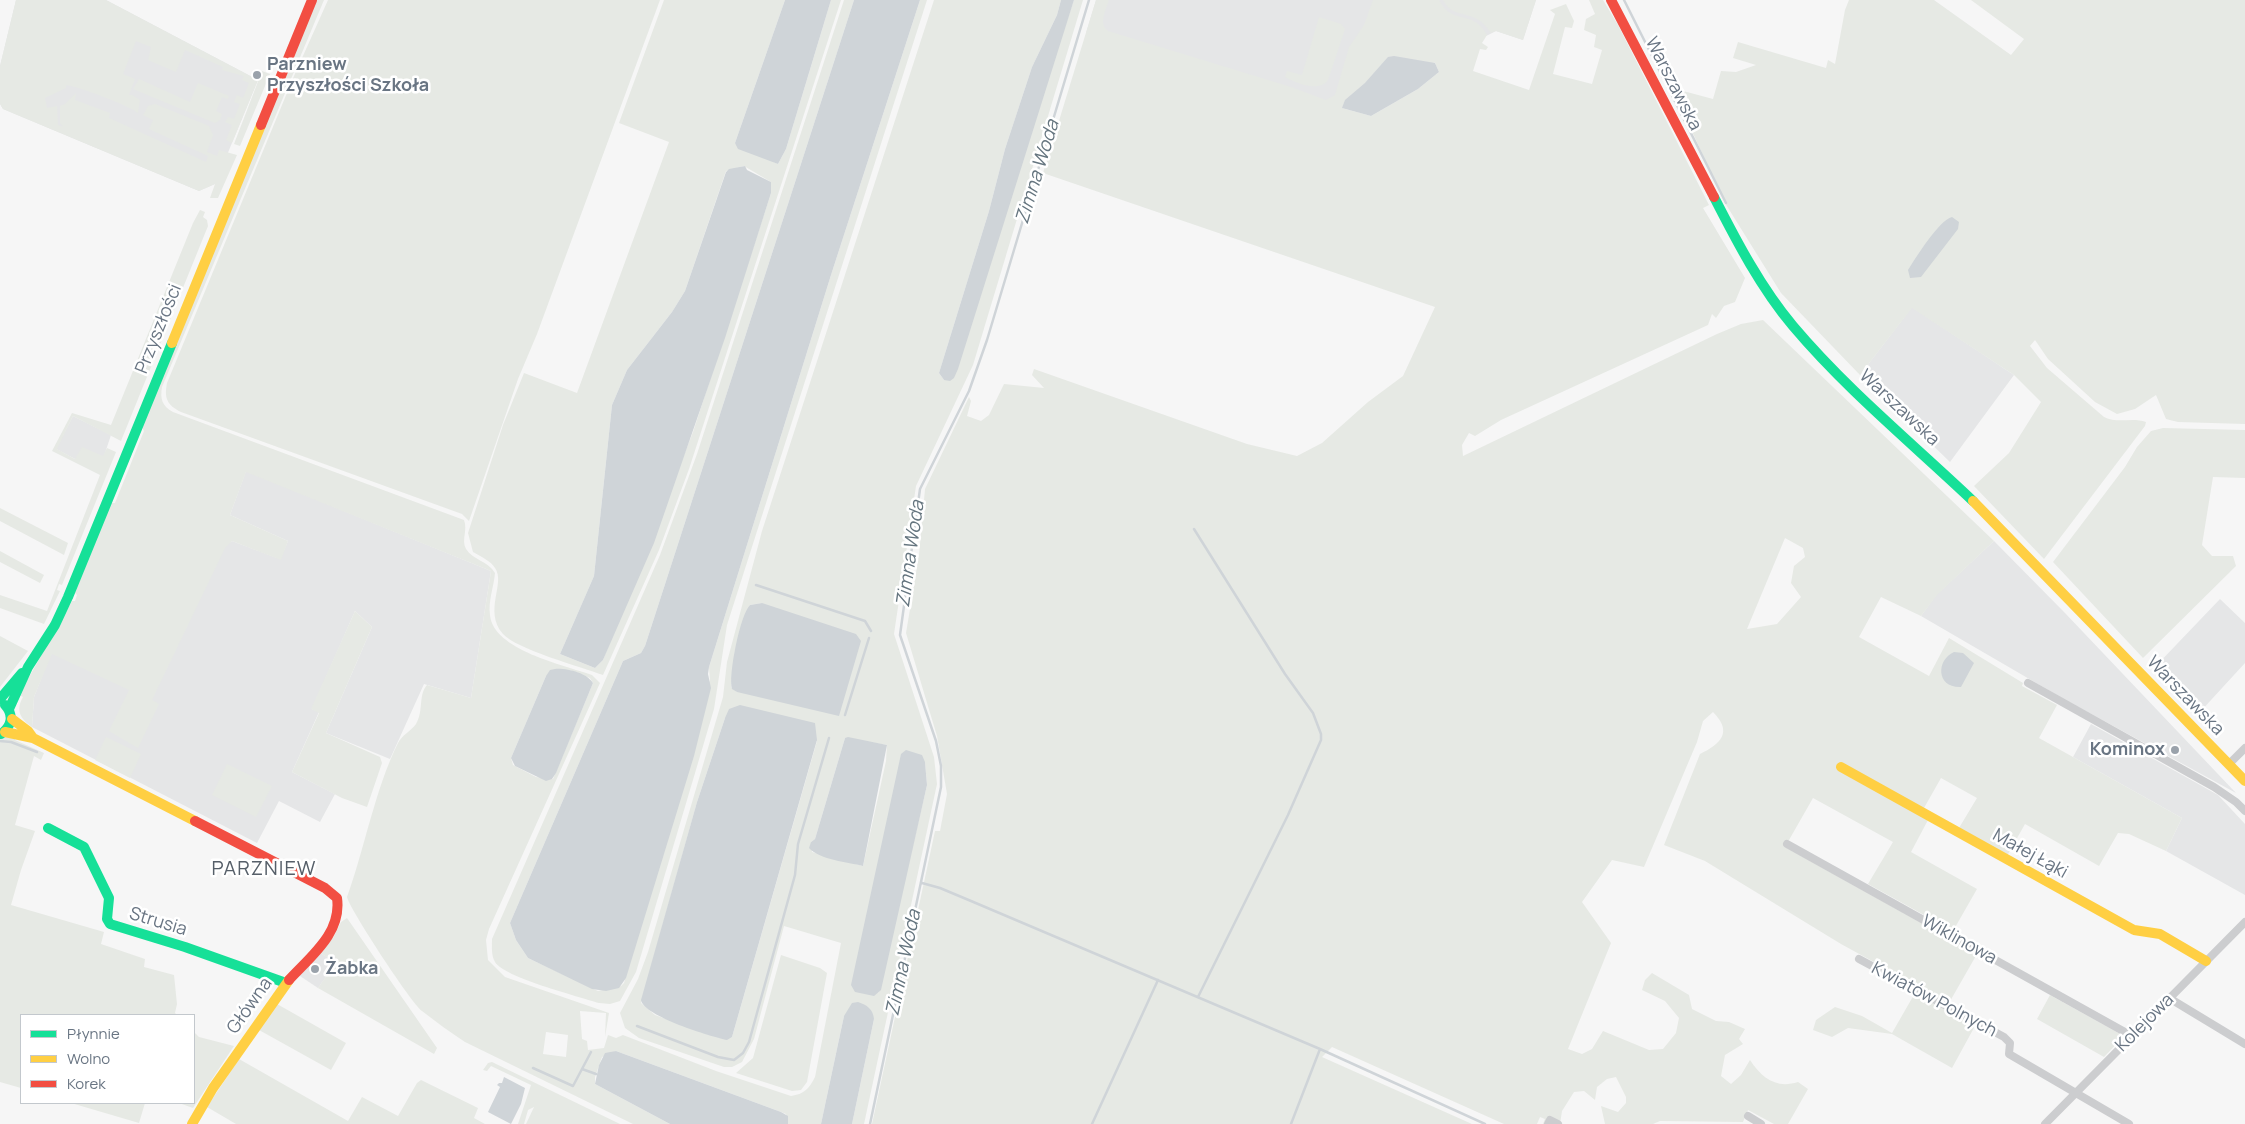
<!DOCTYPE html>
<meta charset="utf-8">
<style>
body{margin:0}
#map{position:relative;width:2245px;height:1124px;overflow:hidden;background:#f6f6f6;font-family:Manrope,sans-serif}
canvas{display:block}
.legend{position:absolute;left:20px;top:1014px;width:175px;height:90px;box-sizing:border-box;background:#fff;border:1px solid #c3c8cd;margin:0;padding:6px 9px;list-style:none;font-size:15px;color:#697583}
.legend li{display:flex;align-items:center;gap:10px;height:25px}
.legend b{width:25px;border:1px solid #c3c8cd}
</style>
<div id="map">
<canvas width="2245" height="1124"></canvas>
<ul class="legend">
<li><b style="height:6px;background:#16e098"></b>Płynnie</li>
<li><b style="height:6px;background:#ffcf43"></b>Wolno</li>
<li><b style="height:6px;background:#f24e42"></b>Korek</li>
</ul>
</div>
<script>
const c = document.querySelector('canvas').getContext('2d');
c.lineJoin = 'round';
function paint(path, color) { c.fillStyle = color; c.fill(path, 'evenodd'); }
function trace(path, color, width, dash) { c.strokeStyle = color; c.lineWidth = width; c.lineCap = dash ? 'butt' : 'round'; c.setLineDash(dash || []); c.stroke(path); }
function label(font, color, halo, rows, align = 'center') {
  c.font = font + ' Manrope,sans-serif'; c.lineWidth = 5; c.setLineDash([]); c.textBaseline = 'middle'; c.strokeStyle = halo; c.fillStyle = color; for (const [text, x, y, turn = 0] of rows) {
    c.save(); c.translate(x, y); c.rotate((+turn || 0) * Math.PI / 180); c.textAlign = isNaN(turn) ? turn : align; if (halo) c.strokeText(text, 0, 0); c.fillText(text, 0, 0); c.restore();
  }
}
paint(new Path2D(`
 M16,0H106L258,80L215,184L199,191L3,109L0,104V66Z
 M1096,0H1536L1523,40L1496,31L1342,109L1086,33Z
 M1912,307L2014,375L1950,462L1860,375Z
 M73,416L111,435L104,456L75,459L56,449Z
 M246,471L491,571L471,698L424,684L390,759L326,733L372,627L355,611L312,709L319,712L292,772L335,794L320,822L279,801L257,843L32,727L34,697L50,656L56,648L232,541L280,559L288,541L230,515Z
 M1994,541L2065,613L2236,793L2062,698L1921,616L1936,595Z
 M2220,599L2245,623V663L2200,712L2154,668Z
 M2091,724L2218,795L2245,824V895L2166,851L2182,818L2073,757Z
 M318,952L337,962L318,988L297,974Z`), '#e5e6e7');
paint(new Path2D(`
 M16,0H106L258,80L232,143L226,140L232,125L225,122L228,117L234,119L240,104L234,102L237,95L243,98L249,83L242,80L244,76L222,70L223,67L185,50L176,72L148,60L151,47L136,41L123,74L135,79L129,95H132L140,100L138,113C132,107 78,86 66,85V88L45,98L47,108L57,106L58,125L63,127L60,123V106L65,104L76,93L75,100L110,113L109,118L206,162L208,156L149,129L153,120L143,115L148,106L155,104L209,126L213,135L207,152L217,156L219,150L237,155L218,198H210L215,184L199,191L3,109L0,104V66Z
 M316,0H324L162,387C160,399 162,406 173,412L464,520C468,530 461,540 466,549C473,560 488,561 495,573C494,586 488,601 490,615C493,650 564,665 592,675L600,683L489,929L486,940L488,960L505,977L609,1013L605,1037L606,1013L580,1011L582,1039L587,1041L588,1050L604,1048L608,1035L616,1038L623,1035L716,1071L791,1096C804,1094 809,1089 815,1077L841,943L784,926L754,1039L742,1062L732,1067H724L639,1038L625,1028L620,1013L638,979L648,952L723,697L727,662L762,531L934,0H1061L1057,15L1032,67L1005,149L989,211L939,373L944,380L1074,0H1083L973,365L916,486L894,634L934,757L937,784L864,1124H852L874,1019L844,1016L821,1124H788L786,1114L781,1112L616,1051L602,1057L595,1077V1084L670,1124H633L465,1042C450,1032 436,1022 422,1011C411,1003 349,908 347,897C364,851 375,789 398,743C402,735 411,731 416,724C424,711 418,695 427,685L471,698L491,571L246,472L230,515L288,541L281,560L232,541L225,548L152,700L159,704L138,748L109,731L129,690L52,654L34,697L32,727C21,719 15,711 23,697L19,695L72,601H75L77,595L75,593L111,503H115L144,431L142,427ZM762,603L737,692L731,687L735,651L750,605ZM570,670L590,678L593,683L553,779L536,777L513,765L511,758L546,676ZM725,718L817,741L732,1037L723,1039L655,1015L641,1003L697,802ZM845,738L887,745L886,761L863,866L812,852L811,842L815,839ZM925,762L927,785L878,995ZM546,1032L568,1035L566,1057L543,1054Z
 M328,0H660L537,334L518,379L469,521L462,514L181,412C167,405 164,398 167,383L294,76Z
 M664,0H785L735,143L778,164L786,149L831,0H841L689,469L659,550L603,675C581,667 516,649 503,634C483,611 506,583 495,568C491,561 480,556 473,552L468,533L503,425L524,373L577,393L669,142L619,123ZM744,166L771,182V193L693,432L603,660L595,668L560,654L594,576L612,405L627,370L672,312L685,291L726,171Z
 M844,0H854L645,646L641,653L623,661L510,923L516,940L528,958L598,991L621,986L624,983L710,680L709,667L831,275L920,0H927L727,625L714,709L636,972L620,1001L610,1004L599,1003C580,997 503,977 495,962C491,955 492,946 492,939L660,555L697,454Z
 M1096,0H1109C1106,10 1098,24 1108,31L1291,87L1326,100L1335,95L1349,47L1364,25L1373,0H1439C1453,27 1472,8 1487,35L1482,43L1488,47L1486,50L1480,49L1473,71L1529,90L1555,14L1550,10L1566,4L1574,21L1572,28L1565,27L1553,74L1592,84L1602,50L1594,47L1596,35L1584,30L1586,19L1595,14L1589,0H1603L1618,25L1709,205L1703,208L1745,278L1735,302L1724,306L1716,318L1712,314L1708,325L1501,420L1475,436L1469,433L1462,445L1463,456L1717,334L1741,324L1763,320L1994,541L1937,595L1921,616L1881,597L1859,637L1929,676L1949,638L2023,683L2022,686L2057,705L2039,738L2182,818L2166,851L2129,834L2118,833L2099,866L2025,824L2007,856L1959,828L1977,798L1941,778L1924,808L1928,820L1911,852L1977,889L1953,931L1868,884L1893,842L1813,798L1785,847L1977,954L1949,1003L1841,944L1705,861L1664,845L1700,754C1721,744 1733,732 1713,712L1703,721L1697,742L1644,867L1612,860L1582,902L1611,943L1568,1049L1582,1054L1592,1049L1603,1031L1649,1050L1663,1049L1676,1033L1679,1018L1665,1001L1642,990L1645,980L1652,973L1689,995L1692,1009L1716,1021L1729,1022L1745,1029L1739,1039L1743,1044L1725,1055L1721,1076L1731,1084L1741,1075L1750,1060C1762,1078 1776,1089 1798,1082L1808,1089L1788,1124H1774L1748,1110L1743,1122L1660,1121L1653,1124H1605L1601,1106L1618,1112L1626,1103V1097L1616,1077L1607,1079L1597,1087L1595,1100L1584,1091L1574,1092L1562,1111L1560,1124H1543L1545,1119L1540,1117L1537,1124H1504L1332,1047L1322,1057L1472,1124H872L935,831H940L947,794L937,736L906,633L919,555L925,489L969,397L971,401L967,416L981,421L989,415L1004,384L1044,388L1032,375L1034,369L1247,444L1297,456L1322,443L1368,402L1403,376L1435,307L1043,173ZM1394,56L1435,63L1439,72L1418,89L1371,116L1342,108L1345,100L1365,83L1388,57ZM1785,538L1803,548L1805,557L1794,566L1791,583L1801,597L1777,624L1747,629Z
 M1443,0H1536L1523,40L1496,31L1491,33C1474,6 1455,22 1443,0Z
 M1849,0H1934L2011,55L2024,39L1971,0H2245V424L2178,422L2166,419L2156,395L2135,409L2117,414L2095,402L2048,359L2035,340L2030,346L2047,368L2104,417C2118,424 2132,417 2146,422L2145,426L2044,559L1974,486L2009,453L2041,402L2014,375L1912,308L1860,375L1781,293L1725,203L1672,88L1713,99L1721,71L1736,72L1756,65L1733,58L1738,42L1826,68L1828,60L1835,64L1845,10Z
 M1319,17L1341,24L1345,29L1328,80C1319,93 1296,83 1285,77L1287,71L1302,75Z
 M262,71L270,74L240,146L234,144Z
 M139,79L190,102L198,83L229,96L228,99L222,97L216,111L222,114L220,120L215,123L133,89Z
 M200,210L205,212L203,217L207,220L208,226L121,441L73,416L57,449L75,459L82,447L103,456L107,448L116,452L62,585L59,584L57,590L60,591L44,624L0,608V595L47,611L100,475L52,451L72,413L111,425L193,223Z
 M2163,428L2245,430V478L2213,477L2202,545L2212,556H2233L2236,566L2143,658L2053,562L2125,467L2137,447L2151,431Z
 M0,508L68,543L64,555L0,521Z
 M0,551L44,575L40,583L0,562Z
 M355,611L372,627L326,733L380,757L382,763L367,807L342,798L292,772L319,713L311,709Z
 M0,636L28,651L0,687Z
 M5,736L15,737V740L44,753L41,760L34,756L15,825L35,831L21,870L11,905L104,932L101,944L145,959L144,967L174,975L177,1004L175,1013L177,1015H21V1088L0,1082V738Z
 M106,737L141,754L130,778L95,760Z
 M227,764L272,786L256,817L212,795Z
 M347,918L437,1048L434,1054L318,988L336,962L318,952L333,938L341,922Z
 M781,955L820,968L827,973L807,1082L801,1090L792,1091L736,1073L753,1058Z
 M1915,993L1975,1026L1952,1068L1892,1034L1848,1028L1832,1037L1813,1030L1816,1020L1835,1007L1862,1016L1892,1033Z
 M2050,995L2124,1036L2104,1057L2037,1019Z
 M277,1004L346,1043L331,1070L259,1030Z
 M194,1032L199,1037L234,1046L193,1108L179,1103H194Z
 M239,1059L348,1121L362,1097L398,1116L417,1083L421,1080L478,1108L474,1118L485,1124H236L207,1107Z
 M492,1062L620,1124H526L534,1107L528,1110L524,1124H518L531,1085L491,1066L487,1071L483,1070L488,1063Z
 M71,1103H145L139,1123Z`), '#e6e9e4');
paint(new Path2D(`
 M785,0H831L786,149L778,164L738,149L735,143Z
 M854,0H920L831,275L709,667L708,674L711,688L694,756L626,978L619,988L606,991L592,989L528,958L516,940L510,923L623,661L641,653L645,646Z
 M1061,0H1074L958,369L954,378L950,381L944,380L939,373L989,211L1005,149L1032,67L1057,15Z
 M1394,56L1435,63L1439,72L1418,89L1371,116L1342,108L1345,100L1365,83L1388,57Z
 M745,166L747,170L771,182V193L725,338L654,543L603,660L595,668L560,654L594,576L612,405L627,370L672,312L685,291L726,172L729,169Z
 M1952,217L1959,222L1958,229L1921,277L1910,278L1908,270C1915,259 1939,220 1952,217Z
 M762,603L856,634L861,641L839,716L737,692L732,689C728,676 740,615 750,605Z
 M1954,652L1963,653L1974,663L1961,687C1936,688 1936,660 1954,652Z
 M555,669C567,668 587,673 593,683L556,773L552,779L546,781L515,766L511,758L546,676L550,670Z
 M740,705L815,723L817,740L732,1037L727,1040C712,1037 643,1016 641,1000L697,802L725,718L729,709Z
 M848,737L887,745L863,866C848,862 820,860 809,848L811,842L815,839L845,738Z
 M906,750L922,755L925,762L927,785L881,990L874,996L855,992L851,985L901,754Z
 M858,1002C867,1005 873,1009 874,1019L852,1124H821L844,1016L852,1003Z
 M616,1051L781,1112L788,1116V1124H670L595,1084L599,1065L605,1053Z
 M504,1077L525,1088L521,1104L511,1124L488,1112L500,1087L497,1085L499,1083H502Z`), '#cfd4d8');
trace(new Path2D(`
 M1624,0L1726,203
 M1194,529L1285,674L1313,713L1321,734V740L1288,815L1198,997
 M756,585L865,621L871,631
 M845,715L869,638
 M0,741L11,742L37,752
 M922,883L940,888L971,901L1320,1049L1485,1124
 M637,1026L718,1057L734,1060L743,1053L749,1042L795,875L798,844L829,738
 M533,1068L573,1086L591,1052
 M582,1069L596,1074
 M870,1124L941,787V766L936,741L900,635L920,489L969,391L987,340L1089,0
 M1092,1124L1158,980
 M1291,1124L1320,1049`), '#cfd4d8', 2.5);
trace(new Path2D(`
 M2028,683L2214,787L2236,802L2245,811
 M2229,764L2245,748
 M1787,844L2132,1036
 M1859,959L2004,1037L2010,1043L2009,1054L2129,1124
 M2169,998L2245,1044
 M1748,1116L1761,1124
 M1548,1124L1550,1120L1558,1124
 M2045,1124L2245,922`), '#cccdcf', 8);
trace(new Path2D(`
 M1714,197C1737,242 1761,288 1793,326C1847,390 1913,444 1973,501
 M0,699L22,673
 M9,709L28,667L55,625L68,597L172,343
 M1,734C12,726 14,715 5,705
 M48,828L84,847L109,898L107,919L110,924L185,947L286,983`), '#16e098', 10);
trace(new Path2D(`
 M172,343L261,125
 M1973,501L2245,781
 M12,719L28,731L33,738
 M5,732L33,738L195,821
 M1841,767L2134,930L2160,934L2206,961
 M192,1124L213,1088L289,980`), '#ffcf43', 10);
trace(new Path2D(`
 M1611,0L1714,197
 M261,125L312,0
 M195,821L325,888L337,898C342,933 311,956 289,980`), '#f24e42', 10);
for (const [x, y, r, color] of [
 [257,75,5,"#9aa2ab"],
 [2175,750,5,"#9aa2ab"],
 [315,969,5,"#9aa2ab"]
]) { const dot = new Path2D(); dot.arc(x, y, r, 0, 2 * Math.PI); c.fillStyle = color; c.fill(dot); trace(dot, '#fff', 2); }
label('bold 18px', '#697583', '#fff', [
 ["Parzniew",267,65],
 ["Przyszłości Szkoła",267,86],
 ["Kominox",2165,750,"right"],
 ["Żabka",325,969]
], 'left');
label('18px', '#697583', '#fff', [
 ["Warszawska",1673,84,63],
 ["Przyszłości",159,329,-68],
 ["Warszawska",1899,408,43],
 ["Warszawska",2185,696,46],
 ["Małej Łąki",2030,854,29],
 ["Strusia",158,922,17],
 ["Wiklinowa",1959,940,29],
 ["Kwiatów Polnych",1934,1000,28],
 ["Główna",250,1006,-55],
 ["Kolejowa",2145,1023,-45]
]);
label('italic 19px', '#65757f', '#fff', [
 ["Zimna Woda",1038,172,-73],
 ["Zimna Woda",911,554,-82],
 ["Zimna Woda",904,963,-78]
]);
c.letterSpacing = '1px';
label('20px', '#565f69', '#fff', [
 ["PARZNIEW",264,869]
]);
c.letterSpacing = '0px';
</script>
